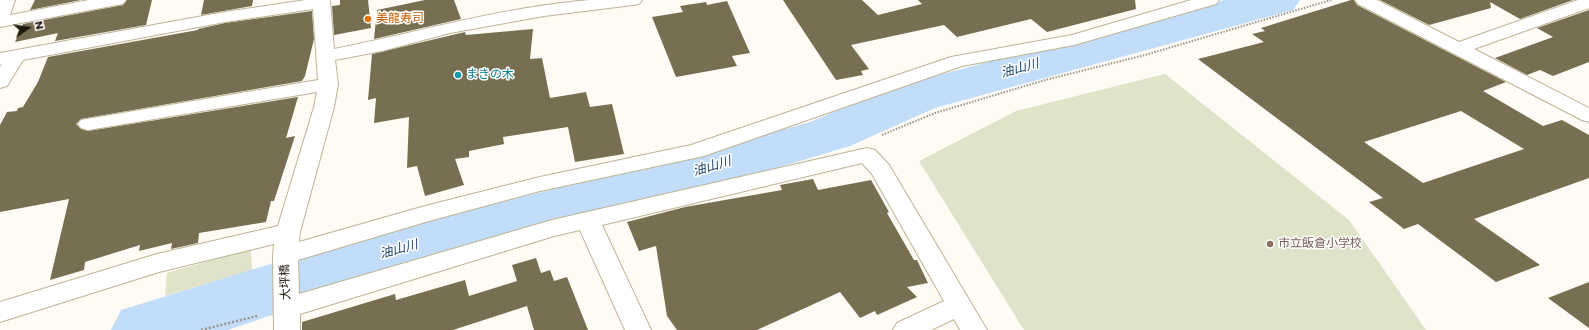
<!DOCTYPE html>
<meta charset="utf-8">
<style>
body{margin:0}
#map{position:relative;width:1589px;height:330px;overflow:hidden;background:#fdfbf4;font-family:Poppins,sans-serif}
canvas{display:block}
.north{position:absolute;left:8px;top:8px;width:40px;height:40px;-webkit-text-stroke:3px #fff;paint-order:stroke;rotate:77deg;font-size:11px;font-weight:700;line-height:16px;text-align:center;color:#1f1a0e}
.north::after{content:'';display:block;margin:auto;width:14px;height:18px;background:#1f1a0e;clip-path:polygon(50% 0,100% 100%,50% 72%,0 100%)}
</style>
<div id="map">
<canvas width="1589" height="330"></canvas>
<div class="north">N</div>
</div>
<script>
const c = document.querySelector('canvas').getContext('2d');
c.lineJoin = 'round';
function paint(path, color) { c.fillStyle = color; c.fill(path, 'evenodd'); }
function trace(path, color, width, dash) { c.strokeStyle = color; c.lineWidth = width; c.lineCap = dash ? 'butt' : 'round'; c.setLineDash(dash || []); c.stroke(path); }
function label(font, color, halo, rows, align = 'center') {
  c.font = font + ' Poppins,"Noto Sans JP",sans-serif'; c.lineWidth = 3; c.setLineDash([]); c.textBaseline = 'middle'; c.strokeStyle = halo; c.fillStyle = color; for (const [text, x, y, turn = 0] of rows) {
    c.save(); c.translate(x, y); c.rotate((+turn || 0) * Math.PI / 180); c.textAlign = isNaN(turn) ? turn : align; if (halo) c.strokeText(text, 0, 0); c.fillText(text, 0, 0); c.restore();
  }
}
paint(new Path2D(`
 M1165,74L1349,220L1426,330H1024L919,161L1016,111Z
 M251,249L252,270L165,296L167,273Z`), '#dee3c9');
paint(new Path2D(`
 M1224,0H1300L1293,10L935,108L850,146L730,182L360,285L228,330H111L121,310L345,241L702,152L810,122L897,86Z`), '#c2ddfa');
paint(new Path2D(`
 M35,0H81L30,10Z
 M127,0H152L146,25L55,41L58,33L15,42L23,24L123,5Z
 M204,0H253L252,6L201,15Z
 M340,0H368L371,28L334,35L332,6L340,5Z
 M425,0H454L461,19L374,39L377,10Z
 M783,0H862L878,15L922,4L918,0H1135L1136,9L1047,32L1031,19L957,37L944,25L851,45L869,69L861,71L863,75L836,80Z
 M1351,0H1354L1357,5L1506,82L1483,91L1543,126L1562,120L1589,135V178L1474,219L1540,265L1496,282L1418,224L1404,229L1369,202L1383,198L1198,59L1264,42L1252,34L1265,31L1261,28ZM1461,111L1524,149L1423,183L1364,142Z
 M1380,0H1573L1520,19L1490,2L1491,8L1429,25Z
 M727,1L750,53L732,56L737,66L676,77L652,17L683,12L680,6L706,2L707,5Z
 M1589,10V62L1553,76L1540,70L1527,75L1495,58L1553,37L1537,28Z
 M312,11L314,39L305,76L302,81L81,119L76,124L81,129L88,131L298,97L286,138L295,136L274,201H271L266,222L199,233L198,243L171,249L172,243L139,251L140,245L85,262L84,270L50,280L69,199L0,212V125L7,112L17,111L18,108L23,107L38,82L48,57L198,30V29L225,23Z
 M533,29L530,59L542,58L550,98L586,92L590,107L612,104L624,154L575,162L568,127L503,137L504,144L469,151V157L455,159L464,185L425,196L417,166L407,168L409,117L374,123L376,98L368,100L372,54L465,32L466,35Z
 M813,179L818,190L871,180L889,212L887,213L914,260H917L928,283L907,287L917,297L877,315L875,311L860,318L840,292L757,330H677L667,316L656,246L639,251L627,222L685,207L782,190L780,185Z
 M536,258L541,273L550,270L554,281L567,277L588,330H534L527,306L453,330H302V322L395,294L396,300L465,280L469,296L517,281L512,265Z
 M1589,282V328L1548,298Z`), '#786e51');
const minor = new Path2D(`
 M0,0H15L10,15L89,0H126L123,4L117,5L0,27Z
 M306,0H330L334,49C419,32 503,7 590,0C607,0 625,0 642,0L639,4L633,5L544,16L450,33L382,51L335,60L338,84L334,107L300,232L299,242L425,206L540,177L691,145L951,57L1072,35L1191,0H1219L1216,4L1074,45L962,66L704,156L540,191L429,221L298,260L299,294L552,220L867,148L875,150L889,165L987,330H960L954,319L931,330H893L897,323L944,301L872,174L862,163L602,225L651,330H625L580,230L554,236L300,314V330H274L273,255L274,244L159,272L0,322V302L157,254L278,226L314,107L317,92L88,130L81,128L78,124L81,120L318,80L313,9L225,22L23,60L7,86L0,88V67L2,64L0,65V53L225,12Z
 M1355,0H1377L1459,42L1578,0H1589V8L1474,49L1589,108V122L1582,120L1358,4Z`);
trace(minor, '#beb394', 2);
trace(new Path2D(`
 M882,135L935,113L1045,80L1145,55L1331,0`), '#98948b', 2, [1.5, 1.5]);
trace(new Path2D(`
 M201,330L257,316`), '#98948b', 2.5, [2, 2]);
paint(minor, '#fff');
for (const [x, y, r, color] of [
 [368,19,4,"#e8710a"],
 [458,75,4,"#0f9aa8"],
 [1270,244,4,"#8d6e63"]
]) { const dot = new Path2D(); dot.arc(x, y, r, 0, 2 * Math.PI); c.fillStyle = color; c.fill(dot); trace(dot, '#fff', 1.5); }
label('12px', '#c56008', '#fff', [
 ["美龍寿司",376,19]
], 'left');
label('12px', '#0d838f', '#fff', [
 ["まきの木",466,75]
], 'left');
label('12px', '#785e54', '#fff', [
 ["市立飯倉小学校",1278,244]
], 'left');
label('12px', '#1f1a0e', '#fff', [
 ["大坪橋",286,282,-92]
]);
label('italic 13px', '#224870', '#fff', [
 ["油山川",1020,69,-15],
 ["油山川",712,167,-16],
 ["油山川",399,250,-15]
]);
</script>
